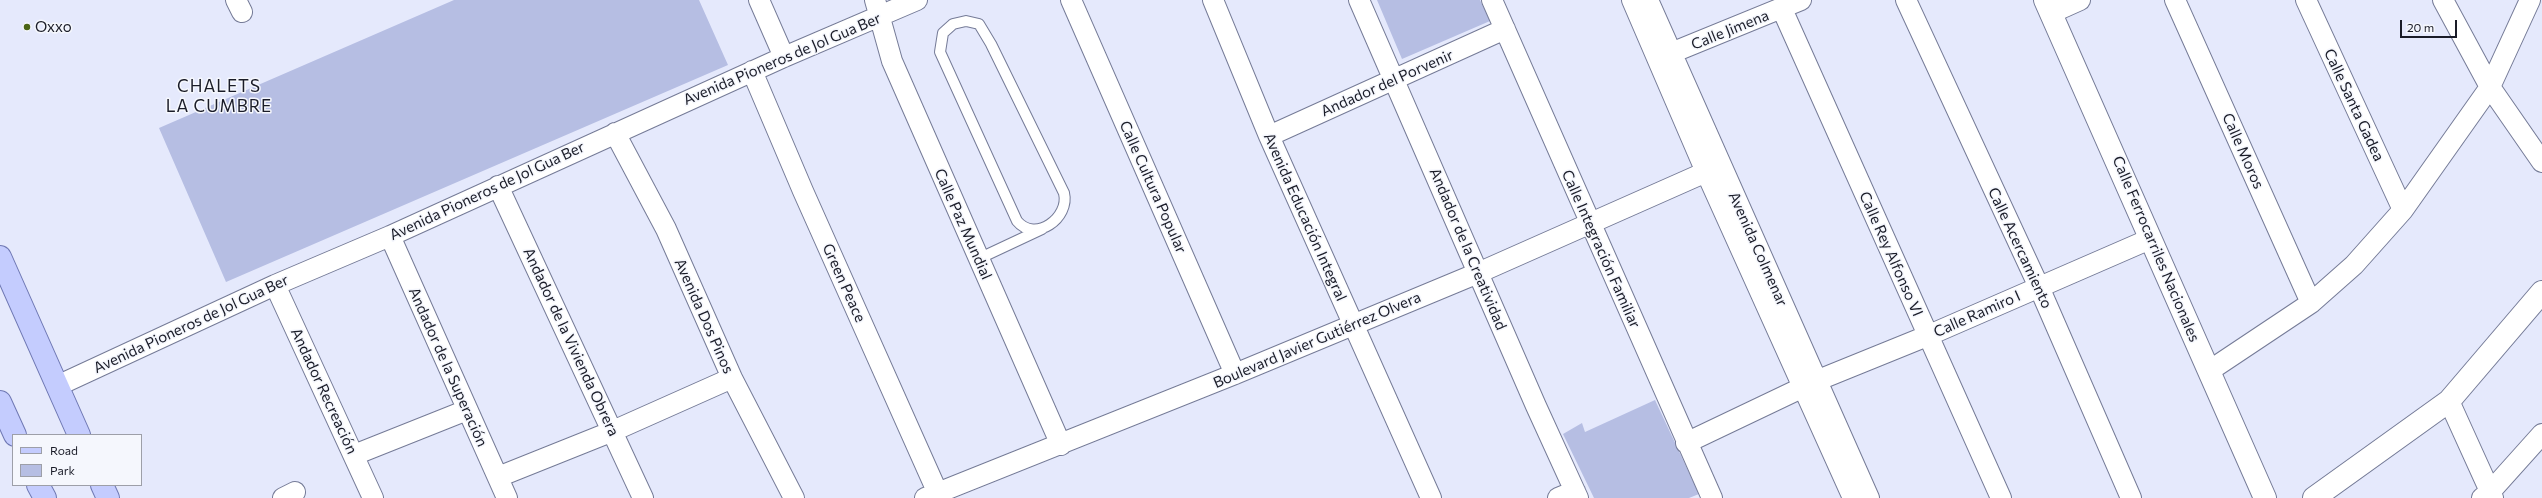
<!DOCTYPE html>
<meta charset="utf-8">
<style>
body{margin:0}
#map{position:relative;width:2542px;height:498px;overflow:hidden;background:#e5e9fc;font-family:Commissioner,sans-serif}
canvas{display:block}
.legend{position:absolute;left:12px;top:434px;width:130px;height:52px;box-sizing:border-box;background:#f5f7fd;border:1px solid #9d9fa8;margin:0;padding:5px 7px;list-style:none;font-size:12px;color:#1a1c28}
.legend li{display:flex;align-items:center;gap:8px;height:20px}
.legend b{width:20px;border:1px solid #9d9fa8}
.scale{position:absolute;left:2400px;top:20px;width:57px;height:18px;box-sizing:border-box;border:2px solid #1a1c28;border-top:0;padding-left:5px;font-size:12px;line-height:14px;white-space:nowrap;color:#1a1c28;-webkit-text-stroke:3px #f5f7fd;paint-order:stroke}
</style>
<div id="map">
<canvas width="2542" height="498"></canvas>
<ul class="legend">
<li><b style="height:5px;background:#c4ccfe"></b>Road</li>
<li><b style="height:11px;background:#b6bee3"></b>Park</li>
</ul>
<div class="scale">20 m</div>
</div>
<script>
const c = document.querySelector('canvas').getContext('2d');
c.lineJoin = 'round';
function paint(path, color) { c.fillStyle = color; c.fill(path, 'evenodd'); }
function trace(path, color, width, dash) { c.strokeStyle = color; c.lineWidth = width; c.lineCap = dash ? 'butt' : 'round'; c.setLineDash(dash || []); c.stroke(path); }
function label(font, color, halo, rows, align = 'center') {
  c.font = font + ' Commissioner,sans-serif'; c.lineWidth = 3; c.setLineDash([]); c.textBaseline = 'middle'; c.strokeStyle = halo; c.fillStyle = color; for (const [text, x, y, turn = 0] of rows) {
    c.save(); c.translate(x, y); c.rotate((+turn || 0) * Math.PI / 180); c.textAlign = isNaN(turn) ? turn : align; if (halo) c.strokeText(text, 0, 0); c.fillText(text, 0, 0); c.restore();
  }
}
paint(new Path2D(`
 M454,0H699L728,65L226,282L159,128Z
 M1377,0H1480L1490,21L1402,59Z
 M1655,400L1699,494L1689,498H1594L1563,434L1582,423L1585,432Z`), '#b6bee3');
const lane = new Path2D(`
 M966,21L979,24L991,44L1064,193C1070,218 1035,243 1017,221L940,52L943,33L953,24Z
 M978,259L1042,229`);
const street = new Path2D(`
 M236,0L242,12
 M759,0L784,57
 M875,0L892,61L1061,445
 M1071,0L1235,374
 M1213,0L1269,136L1431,498
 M1359,0L1536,406L1578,498
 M1492,0L1712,498
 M1632,0L1706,172L1853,498
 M1648,0L1869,498
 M1906,0L2039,287L2131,498
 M2175,0L2311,303
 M2306,0L2403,210
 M2443,0L2490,87L2542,162
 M1782,9L2001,498
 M2051,13L2080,0
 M1659,58L1801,0
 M752,71L803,191L940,498
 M615,133L666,229L732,378L794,498
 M1269,136L1505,29
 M498,186L643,498
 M390,236L507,498
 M275,285L373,498
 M2209,371L2311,303L2354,265L2403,210L2490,87L2530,0
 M57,386L275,285L390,236L784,57L917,0
 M2449,401L2493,498
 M1686,443L1816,381L1927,336L2150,239
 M354,455L467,410
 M498,477L613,431L732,378
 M283,498L295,492
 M925,498L1235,374L1478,273L1706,172
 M1558,498L1575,491
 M2482,498L2490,492L2542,434`);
const secondary = new Path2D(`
 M2045,0L2265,498
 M2314,498L2449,401L2542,292`);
const primary = new Path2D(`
 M0,257L79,435
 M0,402L15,435
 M38,485L45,498
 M102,485L108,498`);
trace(lane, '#757b97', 12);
trace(street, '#757b97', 22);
trace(secondary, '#757b97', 24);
trace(primary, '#6f78b3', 24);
trace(lane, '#fff', 10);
trace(street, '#fff', 20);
trace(secondary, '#fff', 22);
trace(primary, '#c4ccfe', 22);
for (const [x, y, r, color] of [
 [27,27,4,"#4a6415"]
]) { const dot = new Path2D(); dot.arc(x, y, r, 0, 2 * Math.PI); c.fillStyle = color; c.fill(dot); trace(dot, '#f5f7fd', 1.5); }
label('15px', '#1a1c28', '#f5f7fd', [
 ["Oxxo",35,27]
], 'left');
label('15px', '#1a1c28', '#f5f7fd', [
 ["Calle Jimena",1730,30,-22],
 ["Avenida Pioneros de Jol Gua Ber",782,59,-23],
 ["Andador del Porvenir",1387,83,-24],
 ["Calle Santa Gadea",2354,105,65],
 ["Calle Moros",2243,151,66],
 ["Calle Cultura Popular",1153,187,66],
 ["Avenida Pioneros de Jol Gua Ber",487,191,-25],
 ["Avenida Educación Integral",1305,217,66],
 ["Calle Paz Mundial",963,224,66],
 ["Calle Acercamiento",2020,248,65],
 ["Andador de la Creatividad",1468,249,67],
 ["Calle Integración Familiar",1601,249,66],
 ["Avenida Colmenar",1758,249,66],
 ["Calle Ferrocarriles Nacionales",2156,249,67],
 ["Calle Rey Alfonso VI",1891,254,66],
 ["Green Peace",844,283,66],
 ["Calle Ramiro I",1977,314,-24],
 ["Avenida Dos Pinos",704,316,66],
 ["Avenida Pioneros de Jol Gua Ber",191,324,-25],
 ["Boulevard Javier Gutiérrez Olvera",1317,340,-23],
 ["Andador de la Vivienda Obrera",571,342,65],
 ["Andador de la Superación",448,367,66],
 ["Andador Recreación",324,391,65]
]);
c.letterSpacing = '1px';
label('17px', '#1a1c28', '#f5f7fd', [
 ["CHALETS",219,86],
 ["LA CUMBRE",219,106]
]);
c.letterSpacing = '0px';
</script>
